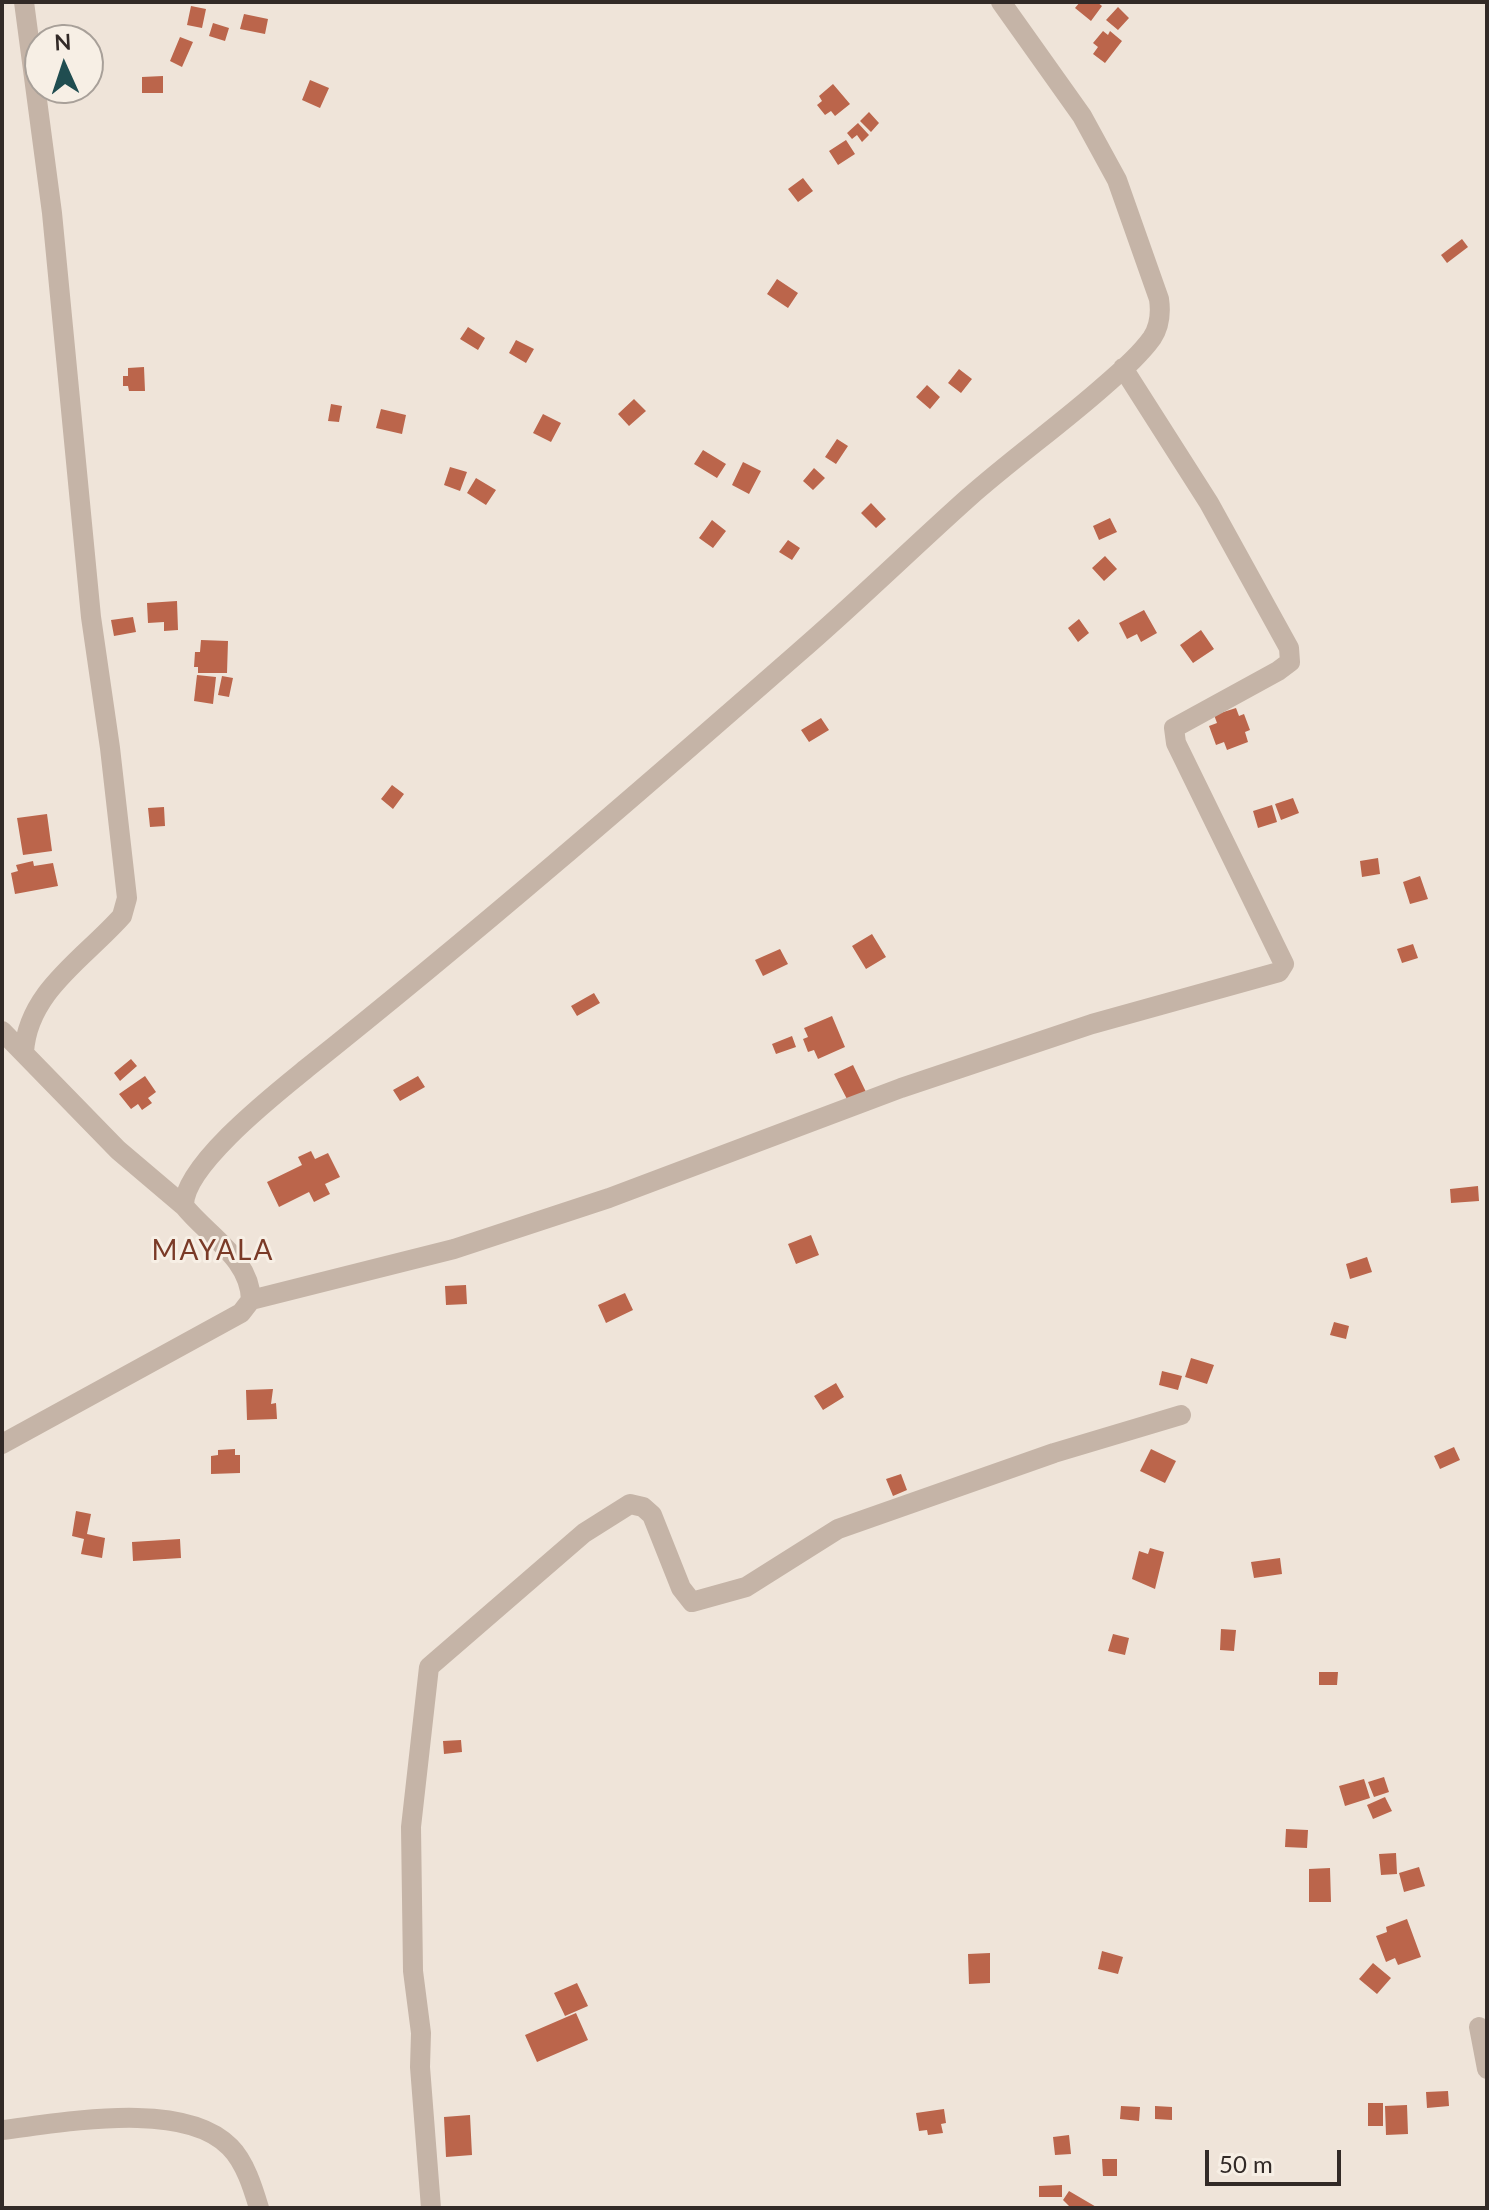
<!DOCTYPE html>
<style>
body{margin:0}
#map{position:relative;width:1489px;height:2210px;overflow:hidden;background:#efe4d9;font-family:Lato,sans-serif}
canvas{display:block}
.frame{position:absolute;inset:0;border:4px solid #322a27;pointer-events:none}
.north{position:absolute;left:24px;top:24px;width:80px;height:80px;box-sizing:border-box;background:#f7efe5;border:2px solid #a8a099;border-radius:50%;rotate:357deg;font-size:22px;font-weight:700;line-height:32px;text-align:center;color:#322a27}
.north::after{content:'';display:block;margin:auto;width:28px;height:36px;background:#204d50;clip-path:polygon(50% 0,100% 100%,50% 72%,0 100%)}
.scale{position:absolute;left:1205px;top:2150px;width:136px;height:36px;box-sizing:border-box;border:4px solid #322a27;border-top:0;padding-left:10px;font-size:24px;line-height:28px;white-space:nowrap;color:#322a27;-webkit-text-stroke:6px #f7efe5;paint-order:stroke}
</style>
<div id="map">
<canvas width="1489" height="2210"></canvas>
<div class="frame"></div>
<div class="north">N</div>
<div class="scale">50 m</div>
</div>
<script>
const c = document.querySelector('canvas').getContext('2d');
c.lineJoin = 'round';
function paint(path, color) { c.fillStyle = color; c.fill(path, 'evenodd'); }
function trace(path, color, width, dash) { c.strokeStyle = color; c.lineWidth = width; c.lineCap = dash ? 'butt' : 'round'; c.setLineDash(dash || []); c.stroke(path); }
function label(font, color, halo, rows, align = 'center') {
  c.font = font + ' Lato,sans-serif'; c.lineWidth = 6; c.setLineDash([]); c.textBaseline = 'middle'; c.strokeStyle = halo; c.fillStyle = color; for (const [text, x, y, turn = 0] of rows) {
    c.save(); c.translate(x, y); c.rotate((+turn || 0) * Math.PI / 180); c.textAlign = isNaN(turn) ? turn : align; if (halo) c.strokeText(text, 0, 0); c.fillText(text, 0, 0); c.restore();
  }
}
paint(new Path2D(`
 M1080,2H1097L1102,6L1091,21L1075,8Z
 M191,6L206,9L202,28L187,25Z
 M1118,7L1129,18L1118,30L1106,20Z
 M244,14L268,19L265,34L240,29Z
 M213,23L229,28L225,41L209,36Z
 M1103,31L1108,35L1110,31L1122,41L1105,63L1093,54L1098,47L1093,43Z
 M180,37L193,42L182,67L170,61Z
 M163,76V93H142V77Z
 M310,80L329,88L320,108L302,100Z
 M833,84L850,104L835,116L831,111L825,115L817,105L822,101L819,96Z
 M869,112L879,123L871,132L860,121Z
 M858,123L869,135L862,142L857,135L852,139L847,133Z
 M846,140L855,154L838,165L829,151Z
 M803,178L813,191L798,202L788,189Z
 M1462,239L1468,247L1447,263L1441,255Z
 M777,279L798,293L788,308L767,294Z
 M468,327L485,338L478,350L460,339Z
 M516,340L534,349L526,363L509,353Z
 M144,367L145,391H129L128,386H123V376H128V368Z
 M959,369L972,379L961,393L948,383Z
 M927,385L940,397L930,409L916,397Z
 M634,399L646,411L629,426L618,414Z
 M331,404L342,406L339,422L328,421Z
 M381,409L406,415L402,434L376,428Z
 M543,414L561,423L551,442L533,433Z
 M837,439L848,446L836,464L825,457Z
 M703,450L726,464L717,478L694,464Z
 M743,462L761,471L749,494L732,485Z
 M450,467L467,472L460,491L444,485Z
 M814,468L825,478L813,490L803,481Z
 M476,478L496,490L486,505L467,493Z
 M871,503L886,519L876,528L861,513Z
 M1110,518L1117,532L1099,540L1093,526Z
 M712,520L726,531L713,548L699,538Z
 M788,540L800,548L792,560L779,552Z
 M1105,556L1117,569L1104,581L1092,568Z
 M177,601L178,630L164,631V622L148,623L147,603Z
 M1144,610L1157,633L1141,642L1137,634L1127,639L1119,623Z
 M133,617L136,632L114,636L111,620Z
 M1079,619L1089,633L1078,642L1068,628Z
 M1201,630L1214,649L1193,663L1180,645Z
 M201,640L228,641L227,673H198V667H194L195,652H200Z
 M197,675L216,677L213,704L194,701Z
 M222,676L233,678L229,697L218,695Z
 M1236,708L1239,716L1244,714L1250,730L1245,732L1248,742L1227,750L1224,742L1216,745L1209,726L1217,723L1214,715Z
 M821,718L829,730L809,742L801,730Z
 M392,785L404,794L393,809L381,799Z
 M1293,798L1299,813L1281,820L1275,804Z
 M1272,805L1277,822L1258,828L1253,811Z
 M164,807L165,826L150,827L148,808Z
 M47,814L52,851L23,855L17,818Z
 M1378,858L1380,874L1362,877L1360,861Z
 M33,861L34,866L53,863L58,886L15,894L11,873L18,871L16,865Z
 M1420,876L1428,899L1410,904L1403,882Z
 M872,934L886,957L866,969L852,946Z
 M1413,944L1418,958L1402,963L1397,949Z
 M780,949L788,964L763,976L755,960Z
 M594,993L600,1003L577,1016L571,1006Z
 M832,1016L845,1047L818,1059L814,1050L808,1052L803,1039L808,1037L804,1028Z
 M792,1036L796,1047L776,1054L772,1044Z
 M131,1059L137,1066L120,1081L114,1073Z
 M853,1065L866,1092L848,1101L834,1074Z
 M145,1076L156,1092L148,1098L152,1103L142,1110L138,1104L131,1109L119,1094Z
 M418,1076L425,1087L400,1101L393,1090Z
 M311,1151L315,1159L328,1153L340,1177L325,1184L330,1194L314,1202L309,1192L279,1207L267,1182L302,1165L298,1157Z
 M1478,1186L1479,1201L1451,1203L1450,1189Z
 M811,1235L819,1255L796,1264L788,1244Z
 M1367,1257L1372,1272L1350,1279L1346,1264Z
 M466,1285L467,1304L446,1305L445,1286Z
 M625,1293L633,1310L606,1323L598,1305Z
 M1334,1322L1349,1326L1346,1339L1330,1335Z
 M1191,1358L1214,1365L1207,1384L1185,1377Z
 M1162,1371L1182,1376L1178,1390L1159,1385Z
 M836,1383L844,1397L823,1410L814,1396Z
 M273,1389L271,1404L276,1403L277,1419L247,1420L246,1390Z
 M1454,1447L1460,1460L1440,1469L1434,1456Z
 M235,1449V1455H240V1473L211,1474V1456L218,1455V1450Z
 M1151,1449L1176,1461L1165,1483L1140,1471Z
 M901,1474L907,1490L893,1496L886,1479Z
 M76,1511L91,1514L87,1534L105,1538L102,1558L81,1554L84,1539L72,1536Z
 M180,1539L181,1558L133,1561L132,1542Z
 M1150,1548L1164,1552L1155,1589L1132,1579L1139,1551L1148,1554Z
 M1280,1558L1282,1574L1254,1578L1251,1562Z
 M1221,1629L1236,1630L1234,1651L1220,1650Z
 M1113,1634L1129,1638L1125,1655L1108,1651Z
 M1319,1672H1338L1337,1685H1319Z
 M461,1740L462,1752L444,1754L443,1741Z
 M1384,1777L1389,1792L1374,1797L1368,1782Z
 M1364,1779L1370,1798L1345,1806L1339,1786Z
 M1385,1797L1392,1811L1373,1819L1367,1805Z
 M1286,1829L1308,1830L1307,1848L1285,1847Z
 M1396,1853L1397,1874L1381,1875L1379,1854Z
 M1419,1867L1425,1886L1404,1892L1399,1873Z
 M1330,1868L1331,1902H1309V1869Z
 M1407,1919L1421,1957L1398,1965L1395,1958L1386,1962L1376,1936L1387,1932L1386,1927Z
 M1102,1951L1123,1957L1118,1974L1098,1969Z
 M990,1953V1983L969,1984L968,1954Z
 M1373,1963L1391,1978L1377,1994L1359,1979Z
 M577,1983L588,2006L565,2016L554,1993Z
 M576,2013L588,2040L537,2062L525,2035Z
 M1448,2091L1449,2106L1427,2108L1426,2092Z
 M1368,2103H1383V2126H1368Z
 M1407,2105L1408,2134L1386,2135L1385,2106Z
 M1121,2106L1140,2107L1139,2121L1120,2119Z
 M1155,2106L1172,2107V2120L1155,2119Z
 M944,2109L946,2123L941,2124L943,2133L928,2135L927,2130L919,2131L916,2113Z
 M470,2115L472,2155L446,2157L444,2117Z
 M1069,2135L1071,2154L1055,2155L1053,2137Z
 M1102,2159H1117V2176H1103Z
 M1062,2185V2197H1039V2186Z
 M1069,2191L1098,2208H1071L1063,2200Z`), '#bb654b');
trace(new Path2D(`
 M24,2L52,213L91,617L110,748L127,898L122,916C85,958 28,991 24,1052
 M2,1031L118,1150L184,1206
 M251,1300L454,1249L609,1198L901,1088L1092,1024L1279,972L1284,964L1176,743L1174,728L1278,671L1290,662L1289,648L1209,503L1123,368
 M2,1444L241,1313L251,1300C250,1258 208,1236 184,1206C183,1166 275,1094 307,1068C474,935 637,794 798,653C856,603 911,549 968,498C1012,459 1060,425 1104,386C1121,371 1139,356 1152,338C1160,326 1161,313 1159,299L1117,180L1082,116L1001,2
 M1479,2027L1487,2069
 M2,2130C62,2123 184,2099 230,2147C245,2162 253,2188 259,2208
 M431,2208L420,2067L421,2033L413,1971L411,1827L429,1667L584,1533L630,1504L643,1507L652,1515L681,1588L692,1602L746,1587L838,1529L1054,1453L1181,1415`), '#c5b4a7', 20);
c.letterSpacing = '2px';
label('28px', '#7a3a27', '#f7efe5', [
 ["MAYALA",213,1251]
]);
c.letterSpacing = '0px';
</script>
